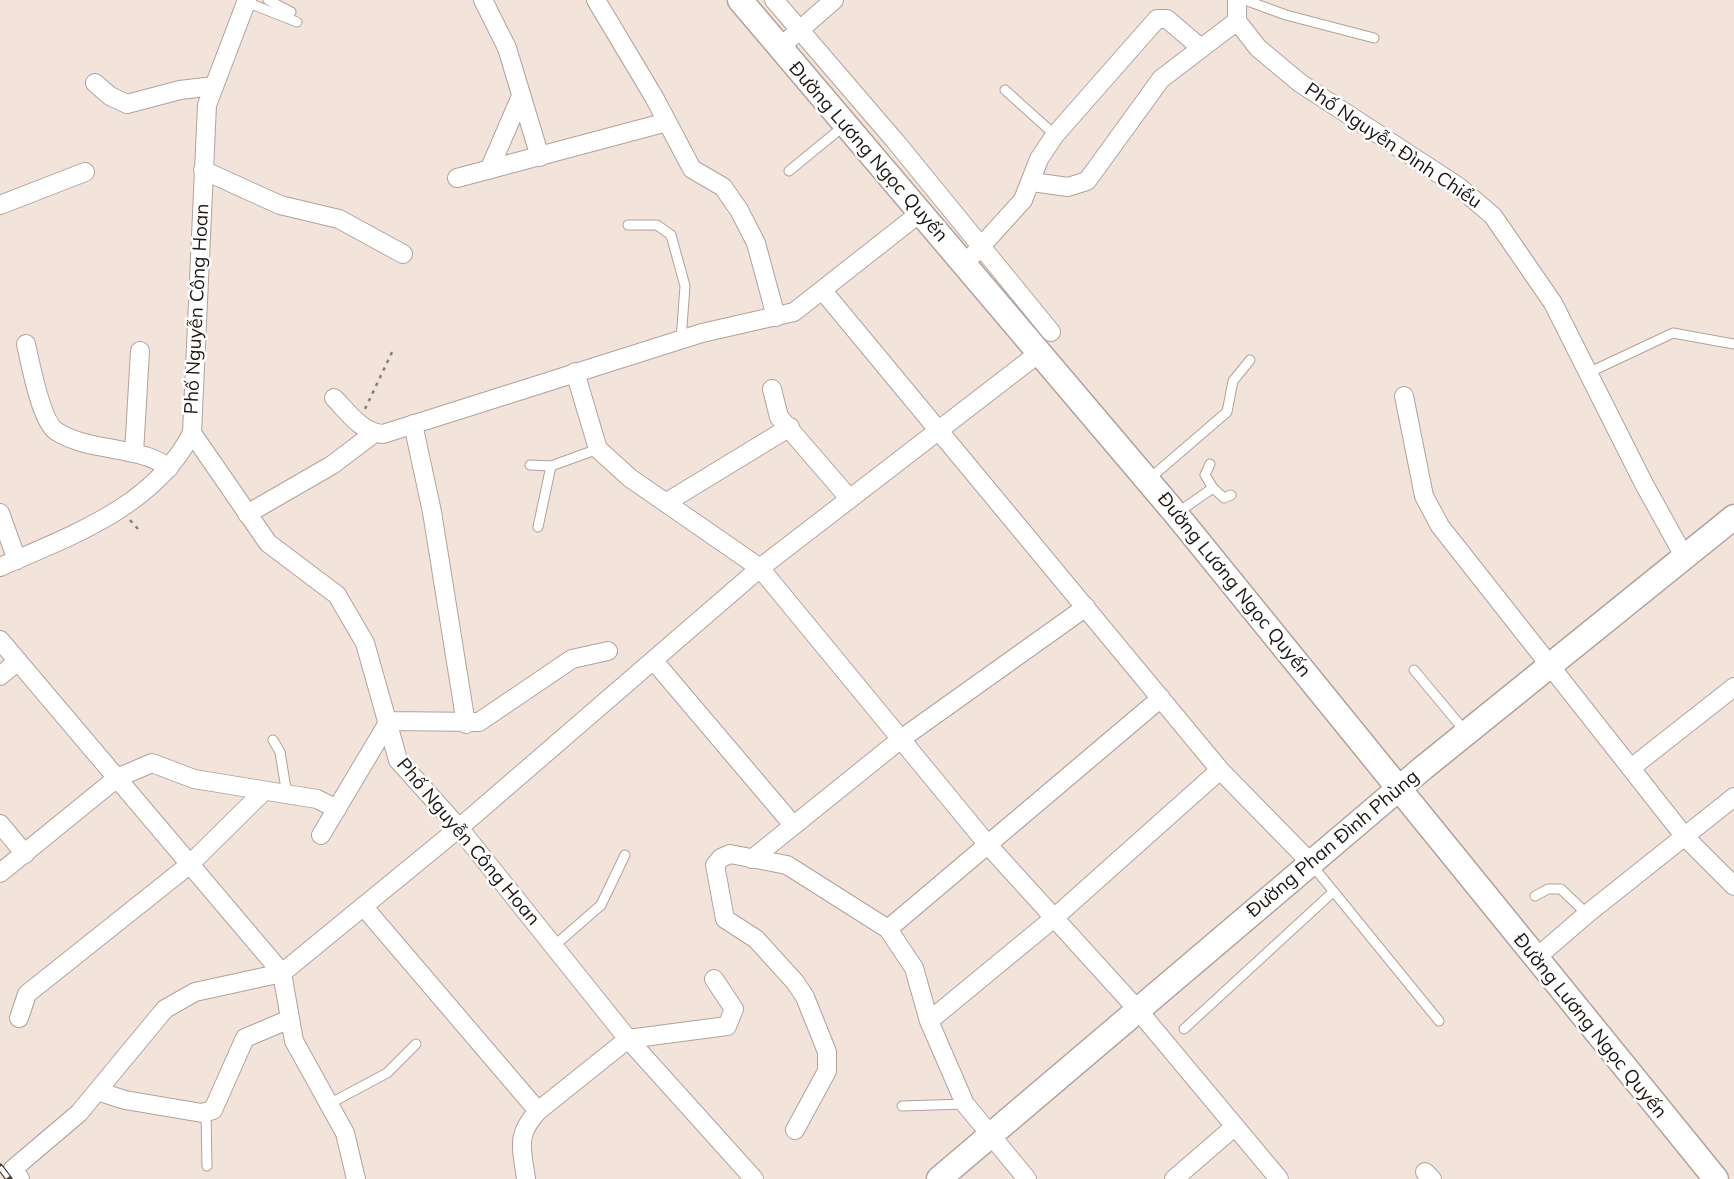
<!DOCTYPE html>
<meta charset="utf-8">
<style>
body{margin:0}
canvas{display:block;background:#f3e4db}
</style>
<canvas width="1734" height="1179"></canvas>
<script>
const c = document.querySelector('canvas').getContext('2d');
c.lineJoin = 'round';
function trace(path, color, width, dash) { c.strokeStyle = color; c.lineWidth = width; c.lineCap = dash ? 'butt' : 'round'; c.setLineDash(dash || []); c.stroke(path); }
function label(font, color, halo, rows, align = 'center') {
  c.font = font + ' Mulish,sans-serif'; c.lineWidth = 5; c.setLineDash([]); c.textBaseline = 'middle'; c.strokeStyle = halo; c.fillStyle = color; for (const [text, x, y, turn = 0] of rows) {
    c.save(); c.translate(x, y); c.rotate((+turn || 0) * Math.PI / 180); c.textAlign = isNaN(turn) ? turn : align; if (halo) c.strokeText(text, 0, 0); c.fillText(text, 0, 0); c.restore();
  }
}
const lane = new Path2D(`
 M268,0L291,12
 M1245,0L1286,15L1374,38
 M246,2L297,22
 M1005,90L1055,135
 M789,171L845,125
 M628,225H657L671,235L685,286L681,340
 M1590,372L1673,333L1734,344
 M1210,464L1205,475L1213,488L1224,498L1231,495
 M530,465L551,466L598,449
 M1149,479L1227,412L1233,381L1250,360
 M1177,513L1213,488
 M538,527L551,466
 M1414,670L1464,730
 M273,740L280,752L287,795
 M1312,865L1439,1021
 M1535,896L1548,889H1561L1587,914
 M554,946L601,905L625,855
 M1184,1029L1333,892
 M329,1104L387,1073L416,1044
 M902,1106L965,1104
 M206,1113L207,1166`);
const street = new Path2D(`
 M247,0L207,105L192,433L268,543L337,595L365,643L398,760L459,828L628,1039L754,1179
 M483,0L507,48L540,157
 M596,0L654,97L692,169L723,187L739,210L756,243L776,317
 M774,0L896,142L1051,332
 M1237,0V21L1258,48L1300,83L1459,187L1493,216L1553,303L1644,484L1685,558
 M779,48L834,0
 M95,83L110,96L127,104L180,90L214,86
 M203,170L280,205L339,219L403,254
 M489,170L521,96
 M457,178L667,122
 M1032,182L1068,187L1087,181L1161,79L1237,21
 M0,205L85,172
 M974,254L1023,200L1039,159L1055,135L1157,19H1167L1201,48
 M823,291L1220,770L1311,863
 M26,344C30,362 41,421 56,431C74,443 98,446 119,450C138,454 153,456 169,468
 M575,372L598,449L630,478L760,568L988,845L1137,1009L1279,1179
 M772,389L779,417L849,498
 M1404,396L1424,496L1440,526L1685,837L1734,886
 M334,398C348,412 362,433 383,434L702,333L794,312L920,213
 M413,424L432,512L466,724
 M134,453L140,351
 M667,502L790,427
 M0,513L17,560
 M247,514L332,465L373,434
 M0,567C72,535 154,507 192,433
 M0,640L282,973L459,828L760,568L1039,353
 M654,661L793,825
 M0,676L18,661
 M1631,768L1734,687
 M0,824L25,854
 M321,835L389,721L479,722L572,659L608,651
 M752,859L901,739L1086,607
 M0,873L117,778L152,763L194,779L317,799L337,809
 M363,906L538,1111
 M888,929L1161,698
 M1536,958L1587,914L1734,797
 M19,1018L27,994L189,865L264,791
 M929,1021L1054,918L1220,770
 M100,1092L125,1100L202,1113L213,1110L245,1038L290,1019
 M795,1130L827,1071V1052L805,997L795,982L756,939L725,919L715,865L721,858L730,854L787,865L888,929L914,968L929,1021L965,1104L1027,1179
 M1425,1172L1432,1179
 M20,1179L13,1169L79,1113L165,1009L195,992L282,973L294,1041L345,1133L356,1179
 M526,1179C522,1148 515,1136 538,1111L628,1039L727,1026L734,1009L714,979
 M1174,1179L1233,1128`);
const secondary = new Path2D(`
 M740,0L1176,514L1716,1179
 M939,1179L1423,768L1734,517`);
trace(lane, '#b1a29a', 11);
trace(street, '#b1a29a', 20);
trace(secondary, '#b1a29a', 27);
trace(new Path2D(`
 M365,409L394,348
 M130,520L138,529`), '#8a807a', 2.5, [3.5, 5]);
trace(lane, '#fff', 9);
trace(street, '#fff', 18);
trace(secondary, '#fff', 24);
const rail = new Path2D(`
 M0,1167L9,1179`);
trace(rail, '#48413c', 7);
trace(rail, '#fff', 4.5, [13]);
label('19px', '#1c1714', '#fff', [
 ["Phố Nguyễn Đình Chiểu",1393,146,34],
 ["Đường Lương Ngọc Quyến",868,152,49],
 ["Phố Nguyễn Công Hoan",197,309,-87],
 ["Đường Lương Ngọc Quyến",1234,585,51],
 ["Phố Nguyễn Công Hoan",468,842,50],
 ["Đường Phan Đình Phùng",1333,844,-40],
 ["Đường Lương Ngọc Quyến",1590,1026,51]
]);
</script>
